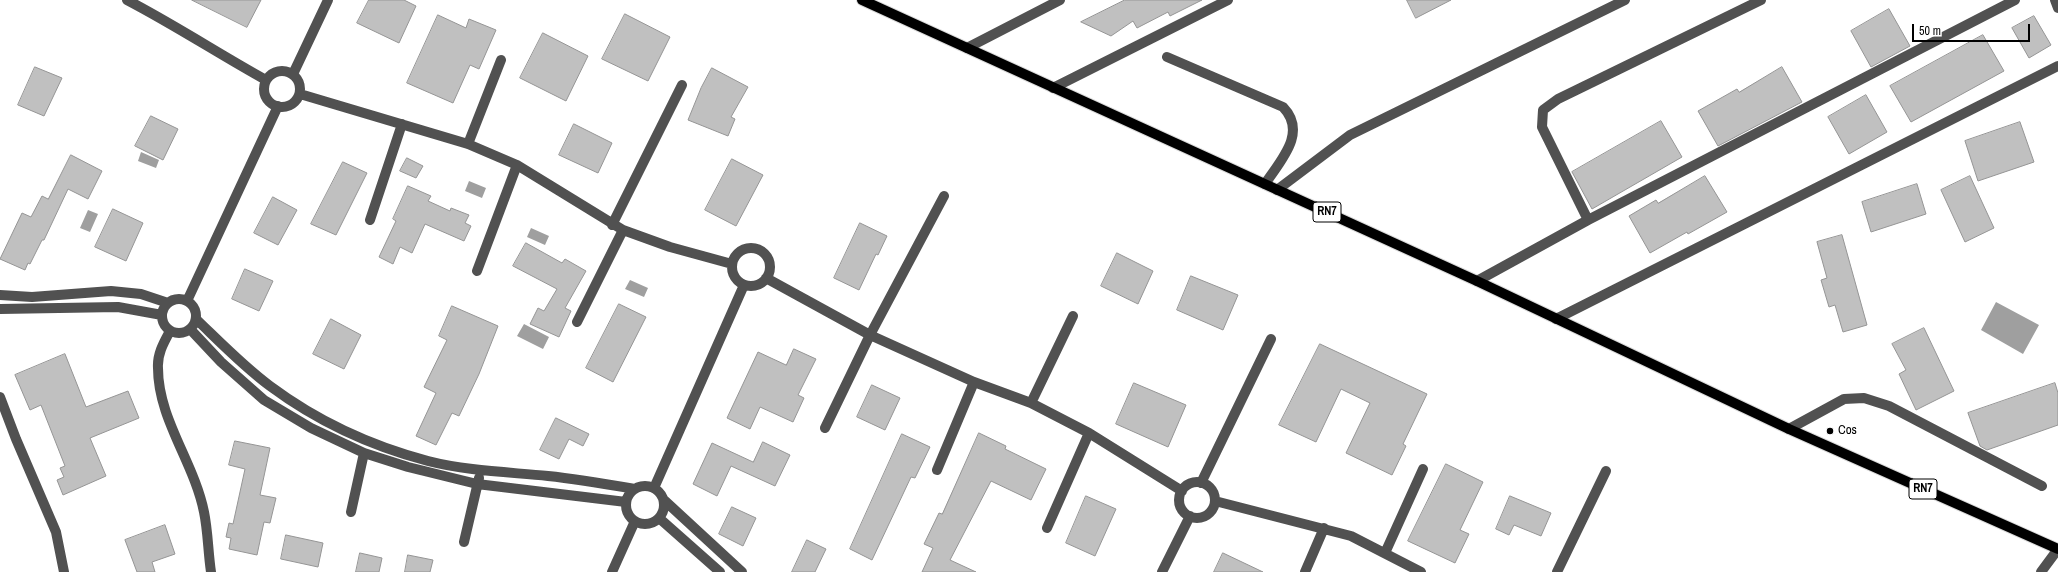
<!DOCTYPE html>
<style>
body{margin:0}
#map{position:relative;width:2058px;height:572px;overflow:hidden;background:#fff;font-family:"Archivo Narrow",sans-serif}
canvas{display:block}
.scale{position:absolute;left:1912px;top:24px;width:118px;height:18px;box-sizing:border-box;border:2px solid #000;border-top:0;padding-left:5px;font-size:12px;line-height:14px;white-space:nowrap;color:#000;-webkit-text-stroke:3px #fff;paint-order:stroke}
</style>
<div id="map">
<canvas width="2058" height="572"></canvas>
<div class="scale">50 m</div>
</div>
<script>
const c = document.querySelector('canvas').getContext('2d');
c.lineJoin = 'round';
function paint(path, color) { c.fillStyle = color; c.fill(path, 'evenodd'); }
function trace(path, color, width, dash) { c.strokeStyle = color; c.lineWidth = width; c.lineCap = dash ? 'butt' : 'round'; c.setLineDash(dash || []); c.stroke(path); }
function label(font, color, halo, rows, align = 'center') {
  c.font = font + ' "Archivo Narrow",sans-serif'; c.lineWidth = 3.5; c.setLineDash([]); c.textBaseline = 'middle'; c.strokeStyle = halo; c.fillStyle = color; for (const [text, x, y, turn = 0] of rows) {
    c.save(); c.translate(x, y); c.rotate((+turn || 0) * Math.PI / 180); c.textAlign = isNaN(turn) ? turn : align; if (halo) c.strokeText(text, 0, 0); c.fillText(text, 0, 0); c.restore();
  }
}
paint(new Path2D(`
 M141,152L159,160L156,168L138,161Z
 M469,181L486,188L482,198L465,191Z
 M88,210L98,214L90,232L80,228Z
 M531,228L549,236L545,245L527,237Z
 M630,280L648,288L644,297L625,289Z
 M1996,302L2039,325L2023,354L1981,330Z
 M524,324L549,337L543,349L517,336Z`), '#9f9f9f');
const building = new Path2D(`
 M192,0H261L247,27Z
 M369,0H404L416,6L399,43L357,23Z
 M1125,0H1202L1170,16L1168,12L1137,28L1133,21L1111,36L1081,22Z
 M1407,0H1451L1416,18Z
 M1889,9L1910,46L1871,67L1851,31Z
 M625,14L670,37L648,81L602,59Z
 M438,15L466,28L469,19L496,30L479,69L470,65L453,103L407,83Z
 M2034,16L2051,45L2029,58L2012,28Z
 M543,33L588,56L566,101L520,78Z
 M1983,35L2004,71L1911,122L1890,86Z
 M35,67L62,78L44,116L18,105Z
 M1782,67L1802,102L1718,146L1698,111L1737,89L1739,92Z
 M712,68L748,87L731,117L735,119L728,136L688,120L701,88Z
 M1866,95L1887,132L1849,154L1828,117Z
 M151,116L178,129L163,160L135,146Z
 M1661,121L1682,157L1592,209L1572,172Z
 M2020,122L2034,162L1978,181L1965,141Z
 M574,124L612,143L598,173L559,155Z
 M71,155L102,171L88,199L68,189L44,240H42L30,264L28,263L25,270L0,259L22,213L31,217L42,196L48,199Z
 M407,158L423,166L416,178L400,171Z
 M732,159L763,175L736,226L705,210Z
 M343,162L367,173L336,235L311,224Z
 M1705,176L1727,212L1688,234L1687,232L1650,253L1629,216L1656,200L1658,203Z
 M1970,176L1994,228L1965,242L1941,190Z
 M1917,184L1926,214L1871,232L1862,202Z
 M408,186L431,196L428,201L450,211L451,208L469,215L465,223L471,226L464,241L425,224L412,253L400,247L393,264L379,257L396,221L393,219Z
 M273,197L297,210L278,245L254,233Z
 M113,209L143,223L126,261L95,247Z
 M860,223L887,236L878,255L876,254L859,290L834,278Z
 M1842,235L1867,325L1843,332L1835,305L1829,307L1821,280L1827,278L1817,242Z
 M526,243L562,263L565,259L586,271L565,308L571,311L559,337L530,324L538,308L544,311L557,289L513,266Z
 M1117,253L1153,271L1138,304L1101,286Z
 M245,269L273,281L259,311L232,299Z
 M1191,276L1238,295L1223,330L1177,310Z
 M619,304L646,317L613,382L586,368Z
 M452,306L498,326L479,374L459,416L452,413L436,445L416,436L436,393L424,387L447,340L439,336Z
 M331,319L361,335L344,369L313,354Z
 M1924,328L1954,391L1916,410L1899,374L1906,370L1892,344Z
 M1320,344L1427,394L1403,444L1406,446L1392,475L1346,453L1370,403L1341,389L1316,442L1279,425Z
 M794,349L816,359L798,395L804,398L793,422L760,407L750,429L727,418L758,352L786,365Z
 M65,354L86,407L128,391L139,418L90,438L106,476L63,495L57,480L64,477L60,468L65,466L41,405L30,410L15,375Z
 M1134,383L1186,405L1168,447L1116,424Z
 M2055,383L2058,393V425L1987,450L1980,446L1968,413Z
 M872,385L900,398L885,430L857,417Z
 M556,418L589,434L583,446L569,439L559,459L540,450Z
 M979,433L1006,446L1005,449L1046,469L1031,500L991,481L950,560L976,572H922L933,548L924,544L939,513L942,514Z
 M902,434L930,447L915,478L911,477L872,560L850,549Z
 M235,441L270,448L260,495L276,498L270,523L264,522L257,555L229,549L231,538L226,537L229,523L233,524L245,469L229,465Z
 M763,442L790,455L775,486L731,466L717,496L693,484L712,443L753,462Z
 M1446,464L1483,482L1460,530L1469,534L1455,563L1408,541Z
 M1086,496L1116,509L1095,556L1066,543Z
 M1510,496L1551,513L1541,536L1514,525L1509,535L1496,529Z
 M732,507L756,518L743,546L719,534Z
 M165,525L175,554L152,562L155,572H137L125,540Z
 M286,535L323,543L318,567L281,559Z
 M807,540L826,549L815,572H792Z
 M360,553L382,558L379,572H356Z
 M1223,553L1263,572H1214Z
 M408,555L433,560L430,572H405Z`);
paint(building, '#c0c0c0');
trace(building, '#959595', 1);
const major = new Path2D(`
 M862,0L1477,281L1789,429L2058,549`);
trace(major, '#dbdbdb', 12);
trace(new Path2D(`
 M127,0C175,25 219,54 266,80
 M2055,0L2058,8
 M967,48L1060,0
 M1167,57L1283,107C1308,133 1280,161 1265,184
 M264 89a18 18 0 1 1 36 0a18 18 0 1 1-36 0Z
 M293,74L328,0
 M1053,88L1228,0
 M300,94L468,144L517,165L623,230L670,247L732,264
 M468,144L501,60
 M1277,190L1350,135L1625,0
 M370,220L402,124
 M1588,220L1542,127L1543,110L1558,99L1761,0
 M612,225L682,85
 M732 267a19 19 0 1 1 38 0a19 19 0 1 1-38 0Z
 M477,271L517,165
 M766,278L870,335L974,382L1031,403L1089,433L1182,491
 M1477,281L1588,220L2015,0
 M0,295L32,297L111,291L141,294L168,303
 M162 316a17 17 0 1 1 34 0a17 17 0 1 1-34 0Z
 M187,301L278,106
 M0,309L118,307L162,315
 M196,319C220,342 243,366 270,386C317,421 371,446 428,461C467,471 508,472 548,476C577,479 606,484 635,489
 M1556,319L2058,66
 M577,322L623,230
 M190,329L221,362L264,400L311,428L364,453L408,467L477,484L626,502
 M170,331C164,342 157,354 158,368C158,419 194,462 204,512C208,531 208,552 211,572
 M0,397L16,439L56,532L64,572
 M1031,403L1073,316
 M825,428L870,335L944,196
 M1789,429L1844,399L1864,398L1889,406L2042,486
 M937,470L974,382
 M1179 500a18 18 0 1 1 36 0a18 18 0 1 1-36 0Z
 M1201,483L1271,339
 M626 505a19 19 0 1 1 38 0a19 19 0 1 1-38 0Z
 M654,488L744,285
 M664,500L742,572
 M1215,501L1351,536L1421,572
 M351,512L364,453
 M659,518L720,572
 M1047,528L1089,433
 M464,542L479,478
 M1385,553L1423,469
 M612,572L635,521
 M1162,572L1190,516
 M1305,572L1324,528
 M1557,572L1606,471
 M2041,572L2058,549`), '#515151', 10);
trace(major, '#000', 10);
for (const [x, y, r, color] of [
 [1830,431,4,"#000"]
]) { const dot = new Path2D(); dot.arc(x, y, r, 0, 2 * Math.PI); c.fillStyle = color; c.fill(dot); trace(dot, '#fff', 1.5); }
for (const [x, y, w] of [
 [1327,212,28],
 [1923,489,28]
]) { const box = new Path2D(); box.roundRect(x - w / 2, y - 10, w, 20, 3); c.fillStyle = '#fff'; c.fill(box); trace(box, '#000', 1); }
label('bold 12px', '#000', null, [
 ["RN7",1327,212],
 ["RN7",1923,489]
]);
label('13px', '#000', '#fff', [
 ["Cos",1838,431]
], 'left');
</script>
